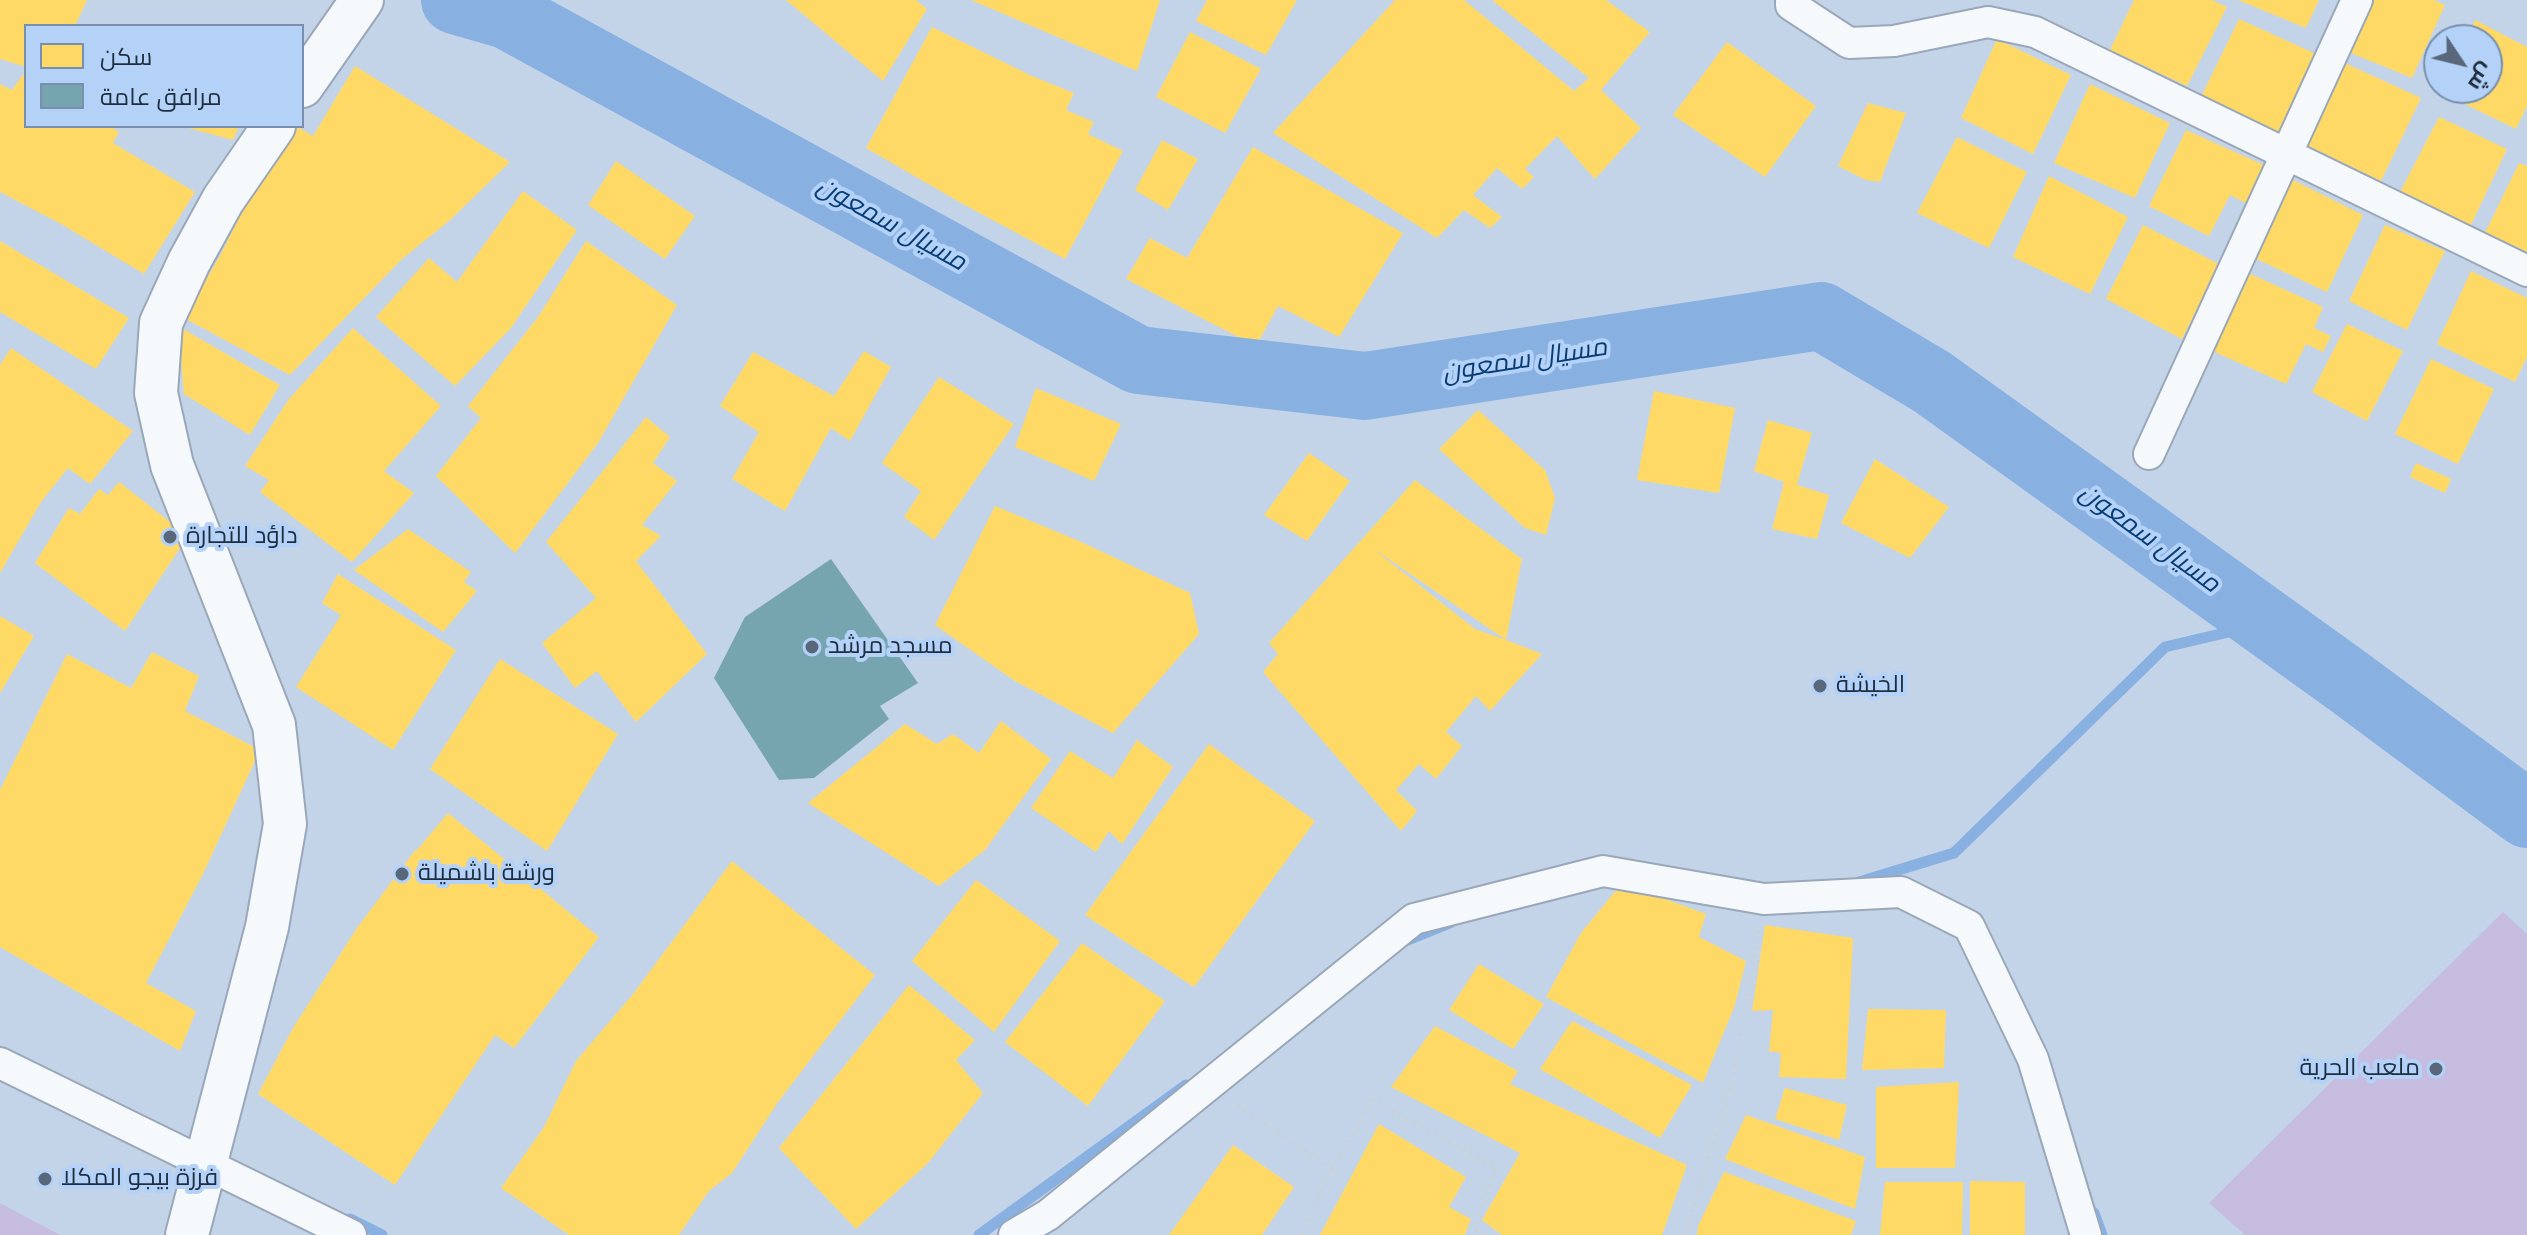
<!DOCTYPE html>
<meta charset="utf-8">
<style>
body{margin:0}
#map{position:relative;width:2527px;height:1235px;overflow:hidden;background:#c3d4e9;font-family:Roboto,Cairo,sans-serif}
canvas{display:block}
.legend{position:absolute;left:24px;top:24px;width:280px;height:104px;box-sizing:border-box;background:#b4d2f8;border:2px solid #7890ae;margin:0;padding:10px 14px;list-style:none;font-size:24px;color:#1e2d3f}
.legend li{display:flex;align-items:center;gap:16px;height:40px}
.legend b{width:40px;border:2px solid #7890ae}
.north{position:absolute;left:2423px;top:24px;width:80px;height:80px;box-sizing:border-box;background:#b4d2f8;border:2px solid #7890ae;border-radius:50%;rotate:125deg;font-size:22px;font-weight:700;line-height:32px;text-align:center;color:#1e2d3f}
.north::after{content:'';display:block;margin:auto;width:28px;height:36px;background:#58677a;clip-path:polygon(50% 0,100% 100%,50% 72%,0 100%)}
</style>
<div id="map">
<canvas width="2527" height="1235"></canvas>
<ul class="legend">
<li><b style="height:22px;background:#ffd966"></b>سكن</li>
<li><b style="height:22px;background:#76a5af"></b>مرافق عامة</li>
</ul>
<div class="north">ش</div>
</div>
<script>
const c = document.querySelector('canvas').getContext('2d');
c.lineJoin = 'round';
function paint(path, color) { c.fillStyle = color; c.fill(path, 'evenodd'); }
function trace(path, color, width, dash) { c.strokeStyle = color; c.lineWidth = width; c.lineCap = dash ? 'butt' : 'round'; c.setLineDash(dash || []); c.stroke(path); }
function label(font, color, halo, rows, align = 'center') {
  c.font = font + ' Roboto,Cairo,sans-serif'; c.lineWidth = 8; c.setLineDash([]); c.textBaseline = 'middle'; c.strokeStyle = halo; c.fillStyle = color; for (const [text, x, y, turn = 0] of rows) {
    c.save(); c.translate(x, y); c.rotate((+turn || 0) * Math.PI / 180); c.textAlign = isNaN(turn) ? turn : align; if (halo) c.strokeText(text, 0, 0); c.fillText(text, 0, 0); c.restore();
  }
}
paint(new Path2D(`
 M2503,912L2527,934V1235H2245L2209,1203Z
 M0,1203L60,1235H0Z`), '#c6bce0');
paint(new Path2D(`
 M0,0H87L75,26H26V67L0,59Z
 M786,0H916L927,9L883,81Z
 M971,0H1160L1137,71Z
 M1207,0H1297L1266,55L1196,21Z
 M1395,0H1464L1574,91L1589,78L1492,0H1606L1650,32L1601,90L1641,128L1595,179L1557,136L1525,169L1534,177L1522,189L1497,168L1473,195L1502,217L1490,228L1464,210L1437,238L1273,133Z
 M2134,0H2212L2227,7L2187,86L2110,50Z
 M2238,0H2319L2306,28Z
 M2370,0H2434L2445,5L2412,78L2346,51Z
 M2239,19L2316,54L2278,134L2201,97Z
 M2475,20L2527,47V106L2516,129L2442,93L2444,88H2487V40H2466Z
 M932,27L1032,76L1074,93L1066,110L1094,122L1088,134L1123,151L1065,259L963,204L866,148Z
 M1190,32L1261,69L1225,133L1156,97Z
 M1997,39L2071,75L2033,154L1961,118Z
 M1727,42L1816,106L1765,177L1673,115Z
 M2345,63L2421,98L2381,181L2304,144Z
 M355,66L510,162L449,221L402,259L290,375L184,318L222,252L244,207L263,177L298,127L313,136Z
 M24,73L26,74V126H110L119,132L113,143L195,192L144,274L61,224L0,192V84L12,90Z
 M2090,84L2170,123L2135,198L2054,163Z
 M1868,103L1906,113L1880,182L1866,180L1838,166Z
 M2439,117L2507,149L2470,227L2399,194Z
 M181,126H239L233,140Z
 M2186,130L2266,166L2248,204L2230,195L2209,236L2149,206Z
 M1957,137L2027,172L1989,248L1917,213Z
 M1162,140L1198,159L1168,210L1135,190Z
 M1253,147L1403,233L1339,337L1278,306L1256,346L1126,279L1150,238L1187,258Z
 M616,161L695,216L665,259L588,205Z
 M2519,163L2527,166V259L2483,237Z
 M2049,176L2128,217L2090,294L2013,257Z
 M2287,177L2363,215L2327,292L2250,256Z
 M523,191L577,230L511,328L455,386L376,317L429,258L457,282Z
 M2143,225L2219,264L2182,339L2106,299Z
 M2385,225L2445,251L2407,330L2349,301Z
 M0,241L129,318L96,369L0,312Z
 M586,241L677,305L598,443L515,553L436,476L481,418L468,406L538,317Z
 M2244,271L2323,307L2314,328L2331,336L2323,352L2306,344L2286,384L2208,349Z
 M2471,271L2527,298V357L2515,382L2437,344Z
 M2347,324L2403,351L2367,421L2312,392Z
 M178,326L280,385L250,435L184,394Z
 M353,328L441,406L384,471L414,493L352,562L260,492L269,480L245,466L289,399Z
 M11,348L133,431L90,484L68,468L41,502L0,573V365Z
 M864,351L891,367L850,441L831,428L785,511L732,479L759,432L720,406L753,352L834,396Z
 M2431,359L2494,389L2458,464L2395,434Z
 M939,377L1014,424L934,540L904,517L921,491L882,463Z
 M1036,388L1121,424L1094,481L1015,447Z
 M1654,391L1735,408L1719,493L1637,480Z
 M1478,410L1545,470L1555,498L1546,535L1525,528L1439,449Z
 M646,417L670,437L653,463L677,481L642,525L661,536L636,561L707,654L636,722L597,671L575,688L542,643L596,598L546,542Z
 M1768,420L1812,433L1797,485L1829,495L1817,539L1772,529L1784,482L1754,471Z
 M1309,453L1350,481L1307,541L1264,515Z
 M1875,459L1949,507L1910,558L1841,523Z
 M2416,463L2451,479L2445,493L2410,477Z
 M1415,480L1522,559L1506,640L1542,654L1490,711L1476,696L1446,732L1462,746L1436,779L1419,764L1396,790L1417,811L1401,831L1263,672L1278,654L1269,643ZM1371,547L1506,640L1475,629Z
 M119,482L188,536L125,631L35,563L69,508L80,514L99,489L108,495Z
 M995,506L1079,541L1190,593L1199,634L1113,733L1015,681L935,625Z
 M408,529L471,572L464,582L477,591L443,632L354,570Z
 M338,574L456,650L393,750L296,687L341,615L322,603Z
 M0,616L34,636L0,693Z
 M152,652L199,676L185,711L260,750L203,874L146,983L196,1011L180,1051L0,947V790L67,654L131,688Z
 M500,659L618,734L547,851L430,769Z
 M1001,721L1051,759L985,850L939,886L808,803L905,724L937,744L953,734L979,753Z
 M1137,740L1173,767L1122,844L1109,831L1096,852L1031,808L1070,751L1113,778Z
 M1209,744L1315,821L1194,987L1085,915Z
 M448,813L599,937L514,1048L495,1035L395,1185L258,1094L293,1028L357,928L416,849L417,850Z
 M732,861L875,975L778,1102L732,1173L709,1191L679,1235H569L501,1188L544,1127L576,1061L633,994Z
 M976,880L1060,941L994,1032L912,961Z
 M1622,883L1706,914L1699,937L1746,961L1735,1005L1703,1083L1546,997L1581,933Z
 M1765,925L1853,938L1846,1079L1779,1077L1781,1053L1769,1051L1773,1010L1752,1011Z
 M1082,943L1165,1001L1088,1106L1005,1042Z
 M1479,964L1544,1004L1513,1049L1449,1010Z
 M909,985L975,1040L956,1060L983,1093L928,1163L856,1229L779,1148Z
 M1868,1009L1946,1010L1944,1068L1862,1070Z
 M1572,1021L1692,1085L1660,1138L1540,1069Z
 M1435,1026L1518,1071L1510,1084L1687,1165L1662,1235H1502L1482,1220L1520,1153L1391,1087Z
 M1959,1082L1955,1168H1876V1087Z
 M1785,1088L1847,1105L1839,1140L1775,1119Z
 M1746,1115L1865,1157L1855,1209L1725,1159Z
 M1379,1124L1466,1177L1449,1207L1471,1219L1465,1235H1320Z
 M1233,1145L1294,1187L1262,1235H1169Z
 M1724,1172L1856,1221L1851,1235H1697L1698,1226Z
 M1970,1181L2025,1182V1235H1970Z
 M1885,1182H1963L1962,1235H1880Z`), '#ffd966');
paint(new Path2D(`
 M831,559L918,683L880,706L889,719L814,778L779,780L714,678L745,617Z`), '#76a5af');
trace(new Path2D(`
 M1859,882L1954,853L2165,647L2267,623
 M1403,942L1450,923
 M2094,1213L2102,1235
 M350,1219L382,1235
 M979,1235L1186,1085`), '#88b0e1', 11);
trace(new Path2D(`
 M455,0L507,15L1138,360L1365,386L1821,316L1932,382L2349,682L2527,814`), '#88b0e1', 68);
const street = new Path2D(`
 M1791,0V5L1849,43L1894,41L1988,22L2035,32L2527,271
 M2149,454L2357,0
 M0,1063L351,1235
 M1014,1235L1048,1215L1414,919L1603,871L1764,899L1901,892L1969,926L2033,1059L2086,1235`);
const secondary = new Path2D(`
 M302,86L362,0
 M187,1235L267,927L285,824L274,725L172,465L156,393L161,323L189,262L223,200L274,126`);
trace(street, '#99a7b9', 34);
trace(secondary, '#99a7b9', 46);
trace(new Path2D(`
 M1238,1105L1332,1170L1301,1235
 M1332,1170L1372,1100L1496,1167L1475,1229L1484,1235
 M1684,1235L1732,1082L1759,930`), '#cbd0d5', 5, [2, 6]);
trace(street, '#f6f9fc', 30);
trace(secondary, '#f6f9fc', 42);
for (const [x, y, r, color] of [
 [170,537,8,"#58677a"],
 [812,647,8,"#58677a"],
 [1820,686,8,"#58677a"],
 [402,874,8,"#58677a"],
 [2436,1069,8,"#58677a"],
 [45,1179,8,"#58677a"]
]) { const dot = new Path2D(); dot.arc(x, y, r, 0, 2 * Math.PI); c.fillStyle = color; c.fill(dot); trace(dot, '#b4d2f8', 3); }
label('24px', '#1e2d3f', '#b4d2f8', [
 ["داؤد للتجارة",186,537],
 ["مسجد مرشد",828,647],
 ["الخيشة",1836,686],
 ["ورشة باشميلة",418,874],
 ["ملعب الحرية",2420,1069,"right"],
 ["فرزة بيجو المكلا",61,1179]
], 'left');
label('italic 26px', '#073d74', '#b4d2f8', [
 ["مسيال سمعون",891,225,29],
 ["مسيال سمعون",1525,361,-9],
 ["مسيال سمعون",2149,539,36]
]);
</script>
